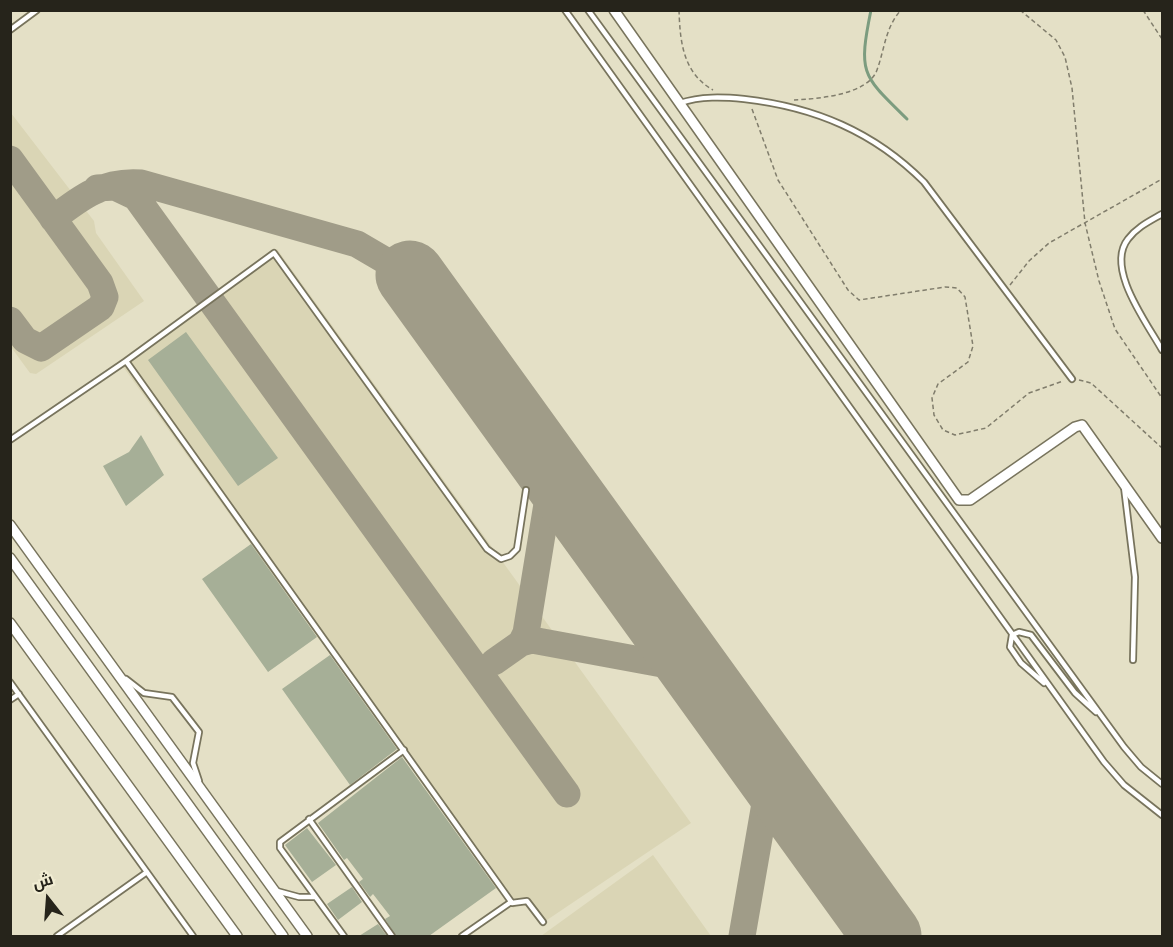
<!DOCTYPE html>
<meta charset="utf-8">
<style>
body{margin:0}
#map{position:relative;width:1173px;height:947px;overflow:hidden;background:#e4e0c6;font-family:Cabin,Cairo,sans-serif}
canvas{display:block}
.frame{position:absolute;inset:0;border:12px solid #26241b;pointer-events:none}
.north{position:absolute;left:18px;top:869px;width:60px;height:60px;-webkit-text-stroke:4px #f1edd3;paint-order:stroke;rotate:343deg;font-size:16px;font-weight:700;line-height:24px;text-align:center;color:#26241b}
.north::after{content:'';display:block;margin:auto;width:21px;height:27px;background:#26241b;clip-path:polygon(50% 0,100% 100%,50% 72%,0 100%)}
</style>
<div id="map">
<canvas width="1173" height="947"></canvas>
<div class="frame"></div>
<div class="north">ش</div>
</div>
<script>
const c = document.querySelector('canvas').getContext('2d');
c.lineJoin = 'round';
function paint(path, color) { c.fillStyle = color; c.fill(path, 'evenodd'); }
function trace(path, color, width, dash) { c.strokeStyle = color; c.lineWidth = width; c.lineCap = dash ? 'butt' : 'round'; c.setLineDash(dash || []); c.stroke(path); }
paint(new Path2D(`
 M11,113L94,221L96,233L144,301L36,374L30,373L11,347Z
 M277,249L691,823L544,922L525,901L513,908L119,361Z
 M653,855L711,936H541Z`), '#dad5b5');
trace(new Path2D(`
 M871,10C858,74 862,75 907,119`), '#7c9c7f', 3);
trace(new Path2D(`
 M10,159L100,283L105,297L101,307L41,348L25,340L10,320
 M97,188L115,187L136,197L567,794
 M53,219C81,197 104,180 141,183L357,244L410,275
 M548,465L550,485L547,504L526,633L521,643L532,640L662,664L682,668L701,677
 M494,662L521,643
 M742,936L767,792L764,774L755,752`), '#a09c88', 27);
trace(new Path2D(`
 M410,275L887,936`), '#a09c88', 69);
paint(new Path2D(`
 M186,332L278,458L238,486L148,360Z
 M141,435L164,475L126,506L103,466L129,452Z
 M251,544L317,637L268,672L202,579Z
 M330,655L397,749L350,785L282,689Z
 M402,757L496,888L429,936H396L385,919L390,916L373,894L370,897L359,882L363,879L347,858L344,860L318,823Z
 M307,828L336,865L312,882L285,845Z
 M352,887L362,902L338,920L327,904Z
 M378,924L387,936H359Z`), '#a6af97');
const service = new Path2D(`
 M565,10L1104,762L1124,785L1162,815
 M588,10L1124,747L1141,767L1162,784
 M10,30L37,10
 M680,103C701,96 723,97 744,99C815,107 874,132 924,182L1072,379
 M1162,214C1150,221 1137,227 1128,239C1105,268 1147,323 1162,350
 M10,440L126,361
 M1124,487L1135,577L1133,660
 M526,490L517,549L510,556L501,559L487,549L274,253L126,361L512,903L527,901L543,922
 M126,679L144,693L172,697L199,732L193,763L199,781
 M10,682L193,936
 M1044,683L1021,663L1010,647L1012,635L1019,632L1031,635L1075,693L1096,712
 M10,700L19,694
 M309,819L392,936
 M277,891L299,897H315
 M57,936L147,872
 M344,936L280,848V842L404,750
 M462,936L511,902`);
const minor = new Path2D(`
 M614,10L959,500H970L1075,427L1082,425L1162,538
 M10,525L307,936
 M10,558L283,936
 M10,623L237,936`);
trace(service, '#78745d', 8);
trace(minor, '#78745d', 12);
trace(new Path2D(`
 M679,10C680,42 683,73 713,90
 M1020,10L1056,40L1065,57L1072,88L1085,223L1099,281L1115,329L1162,398
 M1143,10L1162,39
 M794,100C817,99 868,95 877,70C885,48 885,28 901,10
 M752,109L778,180L848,290L859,300L945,287L957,288L965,297L973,346L968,362L938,384L932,398L934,415L943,430L955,435L986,428L1029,393L1063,381
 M1010,285L1029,261L1049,243L1162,179
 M1079,380L1091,383L1162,448`), '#807d6c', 1.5, [4.5, 3]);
trace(service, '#fff', 4.5);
trace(minor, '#fff', 9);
</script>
